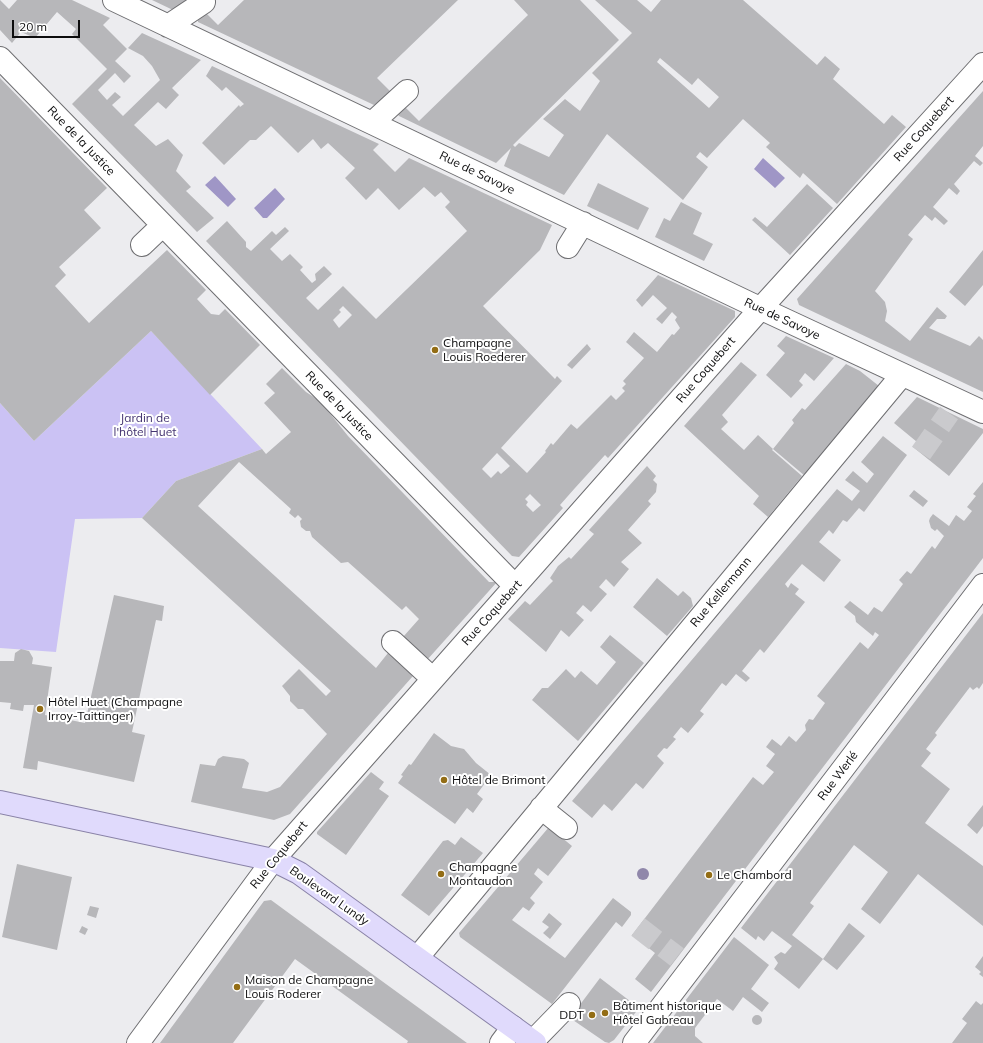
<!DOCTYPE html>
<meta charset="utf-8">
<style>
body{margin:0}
#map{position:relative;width:983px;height:1043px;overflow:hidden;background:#ececef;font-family:Mulish,sans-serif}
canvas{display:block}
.scale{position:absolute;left:12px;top:20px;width:68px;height:18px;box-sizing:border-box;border:2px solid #0c0c0d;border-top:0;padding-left:5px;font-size:12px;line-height:14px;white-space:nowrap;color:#0c0c0d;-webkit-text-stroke:3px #fff;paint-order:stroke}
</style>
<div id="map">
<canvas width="983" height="1043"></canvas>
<div class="scale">20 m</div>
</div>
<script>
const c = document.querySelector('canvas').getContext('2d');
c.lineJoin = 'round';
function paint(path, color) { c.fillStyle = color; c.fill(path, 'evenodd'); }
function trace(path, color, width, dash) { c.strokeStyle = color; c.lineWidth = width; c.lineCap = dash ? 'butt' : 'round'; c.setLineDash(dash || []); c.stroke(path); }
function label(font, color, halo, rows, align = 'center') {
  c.font = font + ' Mulish,sans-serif'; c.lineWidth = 4; c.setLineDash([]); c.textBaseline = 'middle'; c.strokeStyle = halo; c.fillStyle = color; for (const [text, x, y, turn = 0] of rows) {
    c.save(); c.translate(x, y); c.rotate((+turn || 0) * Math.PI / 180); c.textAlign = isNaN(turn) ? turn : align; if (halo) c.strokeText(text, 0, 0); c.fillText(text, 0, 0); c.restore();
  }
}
paint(new Path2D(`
 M151,331L262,449L176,481L142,518L75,519L56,652L0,648V403L34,441Z`), '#cbc2f4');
paint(new Path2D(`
 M763,158L785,178L775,188L754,169Z
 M215,176L236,199L228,207L205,185Z
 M275,188L285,199L267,218H263L254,208Z`), '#9f96c6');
paint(new Path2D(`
 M0,0L9,9L17,0H72L110,18L103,25L127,49L115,61L131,76L124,83L115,73L98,90L107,100L115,92L121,97L112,105L123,116L160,80L152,66L143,56L128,48L142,33L201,60L172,88L179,95L166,109L158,102L134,125L156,146L168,139L183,155L176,171L191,187L186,191L214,218L197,232L72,104L107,69L72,34L76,29L57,12L35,38L21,32L12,43L0,30Z
 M152,0H189L173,10Z
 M244,0H458L377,78L390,91L385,101L374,105L198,22V17L205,12L218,25Z
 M514,0H580L619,40L513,145L515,147L519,143L549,157L564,135L543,119L565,99L580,111L600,81L592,73L632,33L595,0H637L651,12L661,0H743L817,65L825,56L840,69L833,79L884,124L892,115L906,127L837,204L803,173L800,178L766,147L770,143L743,119L707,158L700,152L696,157L708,167L683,200L607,134L564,195L504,166L511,148L496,163L399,116L396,112L405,107L419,121L528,15ZM660,58L692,85L698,78L719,97L709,108L657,62Z
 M212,66L379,144L373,150L395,172L409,158L552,225L540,250L483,306L555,379L557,376L562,381L501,448L527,473L546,452L545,451L551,443L553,445L571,424L577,429L611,395L616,400L625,391L622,388L626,384L623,381L644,358L626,342L634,332L657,352L672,334L674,335L680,328L675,320L677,317L672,312L662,324L656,319L667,308L653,295L642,307L636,300L658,275L735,311V317L608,458L605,455L575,488L560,505L563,508L519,557L512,556L206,241L227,221L246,242V247L251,251L272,231L276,235L285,227L289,231L270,249L282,261L290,254L303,267L300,270L312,283L316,280L315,274L324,266L332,274L306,298L318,310L343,286L376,319L467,231L445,207L450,202L441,192L435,197L424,187L399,210L378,188L366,200L345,178L355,168L328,143L321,149L313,139L298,153L271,126L256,140H250L224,165L202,143L239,105L240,107L244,104L226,87L222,91L206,76ZM343,306L352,315L339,328L333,320L341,312L339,310ZM497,453L510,466L501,474L498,471L491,478L482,469ZM530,494L541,505L533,512L526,505L528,502L525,499Z
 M0,78L107,188L84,210L101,228L59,267L66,275L55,286L89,323L167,250L206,290L197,299L211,314L219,315L225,309L260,345L210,395L151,331L34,441L0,403Z
 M983,91V146L975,156L983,163L980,166L974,161L954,184L960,191L957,195L949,188L933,207L948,221L944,225L935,217L932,221L925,215L908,235L913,239L875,291L885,302L887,311L885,321L910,341L937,307L947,316L945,319H937L929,328L970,346L979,336L983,340V392L799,305L797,299Z
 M598,183L649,208L638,230L587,206Z
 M807,184L833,208L790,255L752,220L755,217L767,227Z
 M681,202L702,213L693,234L713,244L704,261L655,237L664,218L670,221Z
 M983,250V285L965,306L949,292Z
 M786,336L834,358L814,381L805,373L799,381L803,385L791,398L766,375L785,353L777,346Z
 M587,344L591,349L572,369L567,365Z
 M741,362L757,375L722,415L728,422L721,429L744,450L758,435L773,449L794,423L792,420L802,408L805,410L846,364L860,371L879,386L805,476L773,449L772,450L802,476L768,517L753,504L759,496L684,426Z
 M282,368L306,392L320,401L348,436L489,582H497L427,660L403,637L419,619L406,606L402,610L348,562L341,563L312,537L310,531H306L301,527L300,521L302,519L298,515L295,518L289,513L291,509L239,462L198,506L376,668L388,653L413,676L290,814L274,820L191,802L200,764L215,766L218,759L223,756L244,759L249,763L242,788L267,792L280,787L327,734L303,709H298L290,701V696L282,686L299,669L326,696L331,691L142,518L176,481L262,449L266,454L291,432L264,403L275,393L266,384Z
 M917,397L983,429V433L949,476L913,447L917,442L894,423Z
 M883,436L907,455L864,512L859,508L847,522L843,520L833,534L829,530L819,542L841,560L824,582L802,564L785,584L788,588L791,583L799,589L795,594L805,602L764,653L760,649L742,671L750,678L746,682L736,674L726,686L722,683L700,711L704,714L688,733L681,727L673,737L676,739L667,749L664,748L657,756L664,763L643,789L636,783L612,811L604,804L592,818L572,801L837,489L852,501L860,491L845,480L853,471L867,483L874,474L861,462Z
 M647,466L656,476L653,480L657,484L656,492L648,501L651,504L628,530L642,543L621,562L629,569L614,587L606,579L599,587L607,594L591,612L583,605L576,613L584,620L569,637L561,630L546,652L508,619L525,601L530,605L549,585L553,581L550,578L558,566L569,557L571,559L594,534L589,530Z
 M983,482V558L651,992L635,979L655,953L632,935L753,777L763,785L774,772L766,766L775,754L766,747L772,739L781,746L789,736L796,742L806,730L805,725L809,719L813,720L825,703L817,696L860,642L868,649L879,635L875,632L873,636L856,622L855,616L844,607L850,601L868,615L874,607L882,612L903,584L899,580L907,571L911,574L932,546L935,549L944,536L937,529L935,531L931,528L929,521L930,518L933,514L949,526L956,515L964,521L972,511L967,507L976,496L973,494Z
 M914,490L928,501L923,507L909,496Z
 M657,578L678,596L683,591L691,598L693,606L667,636L633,607Z
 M114,595L164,606L162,621L156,620L132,732L145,735L134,782L38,761L37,770L23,768L34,705H24L23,711L10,709L11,703L0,702V661H14L15,653L21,649L29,651L33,658L32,664L52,667L45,715L85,723Z
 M983,613V683L979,689L977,687L973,690L970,687L935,733L937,735L926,749L931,753L921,766L950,789L925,823L983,866V926L918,874L880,924L861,909L888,872L854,845L810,903L814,906L792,935L823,959L799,989L774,969L778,963L774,957L781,952L785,954L792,946L772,931L764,941L758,936L756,940L741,928Z
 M610,635L644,663L578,741L532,700L542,688H548L566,669L575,678L581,671L597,685L616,662L600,647Z
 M434,733L451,746L464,749L476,763L491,775L477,794L483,799L473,813L467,808L455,824L398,783L403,776L401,775L409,764L411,765Z
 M371,772L384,782L379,789L389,796L346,855L317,834V832Z
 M983,805V826L977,834L967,825Z
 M549,827L572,846L548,876L538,868L534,874L543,882L530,898L535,903L529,911L523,907L512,920L565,958L613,898L631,912V915L622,927L616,922L552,1004L460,937L459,933Z
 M461,837L483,853L429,916L401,895L443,841L448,840L455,845Z
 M17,864L72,877L57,950L2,937Z
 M271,900L331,944L467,1043H407L408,1041L295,959L233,1043H160L264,901Z
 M90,906L99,908L96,918L87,915Z
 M549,913L562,924L550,939L543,933L549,927L542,922Z
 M849,923L865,936L837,970L823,959Z
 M82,926L88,929L85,935L79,932Z
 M734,937L769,965L751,989L769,1003L762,1012L743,997L733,1011L717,999L695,1028V1036L703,1043H653Z
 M983,956V977L979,974L981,972L975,967Z
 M600,978L639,1008L614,1040L609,1043L605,1042L570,1018Z
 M976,1001L981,1005L983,1003V1043H952L967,1023L962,1019Z
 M752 1020a5 5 0 1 1 10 0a5 5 0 1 1-10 0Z`), '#b7b7ba');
trace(new Path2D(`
 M921,453L949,413
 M638,927L677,957`), '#cacacd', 22, [22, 11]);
const minor = new Path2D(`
 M114,0L749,303L983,412
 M168,26L204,2
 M0,58L515,586
 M372,123L407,91
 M142,245L163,225
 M568,247L583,223
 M393,642L433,679
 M541,808L566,828
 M417,958L902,375
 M533,1041L569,1004
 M138,1043L273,860L761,308L983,64
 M501,1043L513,1027
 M634,1043L983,585`);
const major = new Path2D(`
 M0,802L273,860L299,873L535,1043`);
trace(minor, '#6e6e71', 24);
trace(major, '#8982a7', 24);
trace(minor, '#fff', 22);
trace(major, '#e0dafc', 22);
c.fillStyle = '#9087aa';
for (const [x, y] of [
 [643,874]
]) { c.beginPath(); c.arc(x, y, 6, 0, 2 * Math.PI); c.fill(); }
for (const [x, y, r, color] of [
 [435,350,4,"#936d15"],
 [40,709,4,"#936d15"],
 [444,780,4,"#936d15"],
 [441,874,4,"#936d15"],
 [709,875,4,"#936d15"],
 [237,987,4,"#936d15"],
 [605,1013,4,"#936d15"],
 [592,1015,4,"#936d15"]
]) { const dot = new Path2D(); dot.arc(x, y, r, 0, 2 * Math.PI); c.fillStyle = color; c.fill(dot); trace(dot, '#fff', 1.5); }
label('12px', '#0c0c0d', '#fff', [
 ["Rue Coquebert",924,129,-48],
 ["Rue de la Justice",81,141,46],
 ["Rue de Savoye",477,173,26],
 ["Rue de Savoye",782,319,25],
 ["Rue Coquebert",706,370,-49],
 ["Rue de la Justice",339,406,46],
 ["Rue Kellermann",721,592,-50],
 ["Rue Coquebert",492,613,-48],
 ["Rue Werlé",838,776,-53],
 ["Rue Coquebert",279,855,-51],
 ["Boulevard Lundy",329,896,35]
]);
label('12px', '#0c0c0d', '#fff', [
 ["Champagne",443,343],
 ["Louis Roederer",443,357],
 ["Hôtel Huet (Champagne",48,702],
 ["Irroy-Taittinger)",48,716],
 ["Hôtel de Brimont",452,780],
 ["Champagne",449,867],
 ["Montaudon",449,881],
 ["Le Chambord",717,875],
 ["Maison de Champagne",245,980],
 ["Louis Roderer",245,994],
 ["Bâtiment historique",613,1006],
 ["Hôtel Gabreau",613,1020],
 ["DDT",584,1015,"right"]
], 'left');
label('12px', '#443471', '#fff', [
 ["Jardin de",145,418],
 ["l'hôtel Huet",145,432]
]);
</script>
